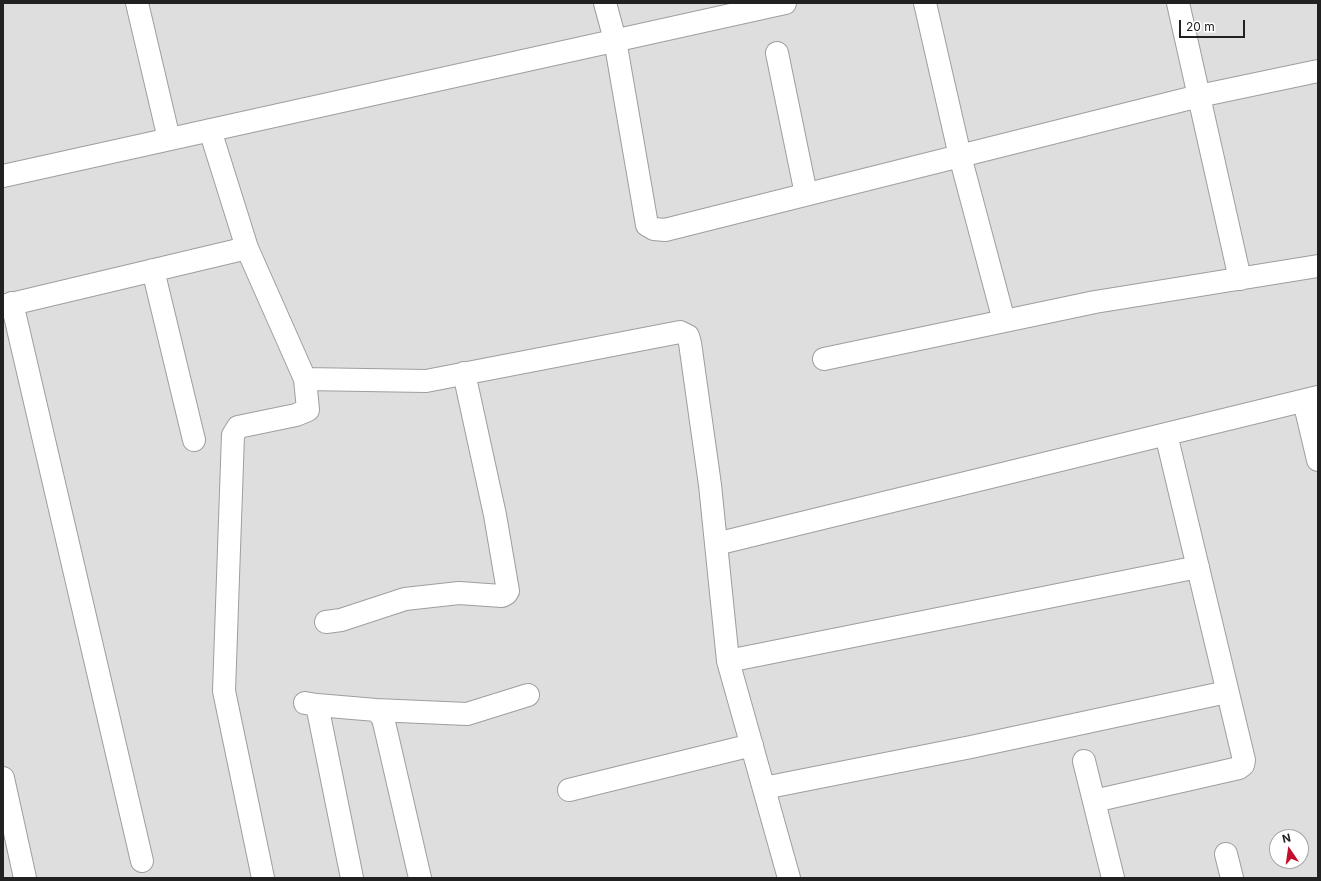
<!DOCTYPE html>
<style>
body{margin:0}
#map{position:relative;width:1321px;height:881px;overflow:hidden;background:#f1ede9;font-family:Inter,sans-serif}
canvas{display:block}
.frame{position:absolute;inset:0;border:4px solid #212121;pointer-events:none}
.north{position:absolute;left:1269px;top:829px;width:40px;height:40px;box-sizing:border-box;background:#fff;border:1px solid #a6a6a6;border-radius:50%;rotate:347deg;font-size:11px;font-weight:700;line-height:16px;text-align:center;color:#212121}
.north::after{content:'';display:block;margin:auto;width:14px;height:18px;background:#c40e2b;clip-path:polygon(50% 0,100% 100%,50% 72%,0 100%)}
.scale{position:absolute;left:1179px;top:20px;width:66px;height:18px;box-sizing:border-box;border:2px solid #212121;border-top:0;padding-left:5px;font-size:12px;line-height:14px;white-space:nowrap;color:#212121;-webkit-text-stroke:3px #fff;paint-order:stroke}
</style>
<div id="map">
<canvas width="1321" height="881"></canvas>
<div class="frame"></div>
<div class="north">N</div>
<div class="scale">20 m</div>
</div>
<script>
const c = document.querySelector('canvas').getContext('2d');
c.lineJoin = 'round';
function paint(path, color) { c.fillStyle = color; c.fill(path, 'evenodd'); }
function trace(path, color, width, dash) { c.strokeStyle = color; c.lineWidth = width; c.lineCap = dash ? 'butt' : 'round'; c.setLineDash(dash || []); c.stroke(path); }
paint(new Path2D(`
 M3,3H1318V878H3ZM1277,837H1301V861H1277Z`), '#dfdede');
const minor = new Path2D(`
 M137,3L169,139
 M605,3L615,40L647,225L654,229L665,230L1199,96L1318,71
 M925,3L960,156L1004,321
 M1178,3L1240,279
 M777,53L806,194
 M210,130L247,248L305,379L308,410L296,415L238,427L233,435L224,691L263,878
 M3,176L785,3
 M153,270L194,440
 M12,303L142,861
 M3,306L247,248
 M824,359L1095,302L1318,266
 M305,379L426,381L680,332L688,336L690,343L710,485L728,661L789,878
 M1304,401L1318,460
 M716,544L1318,397
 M326,622L341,620L405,599L459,593L502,596L506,594L508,591L495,515L464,373
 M728,661L1198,567
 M305,703L317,705L376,710L383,718L420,878
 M317,705L352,878
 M376,710L467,714L528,695
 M1084,761L1113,878
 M3,778L25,878
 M764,788L971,747L1227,692
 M569,790L752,745
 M1094,801L1239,768L1243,765L1244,760L1166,434
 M1226,854L1232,878`);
trace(minor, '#9e9e9e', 24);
trace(minor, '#fff', 22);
</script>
